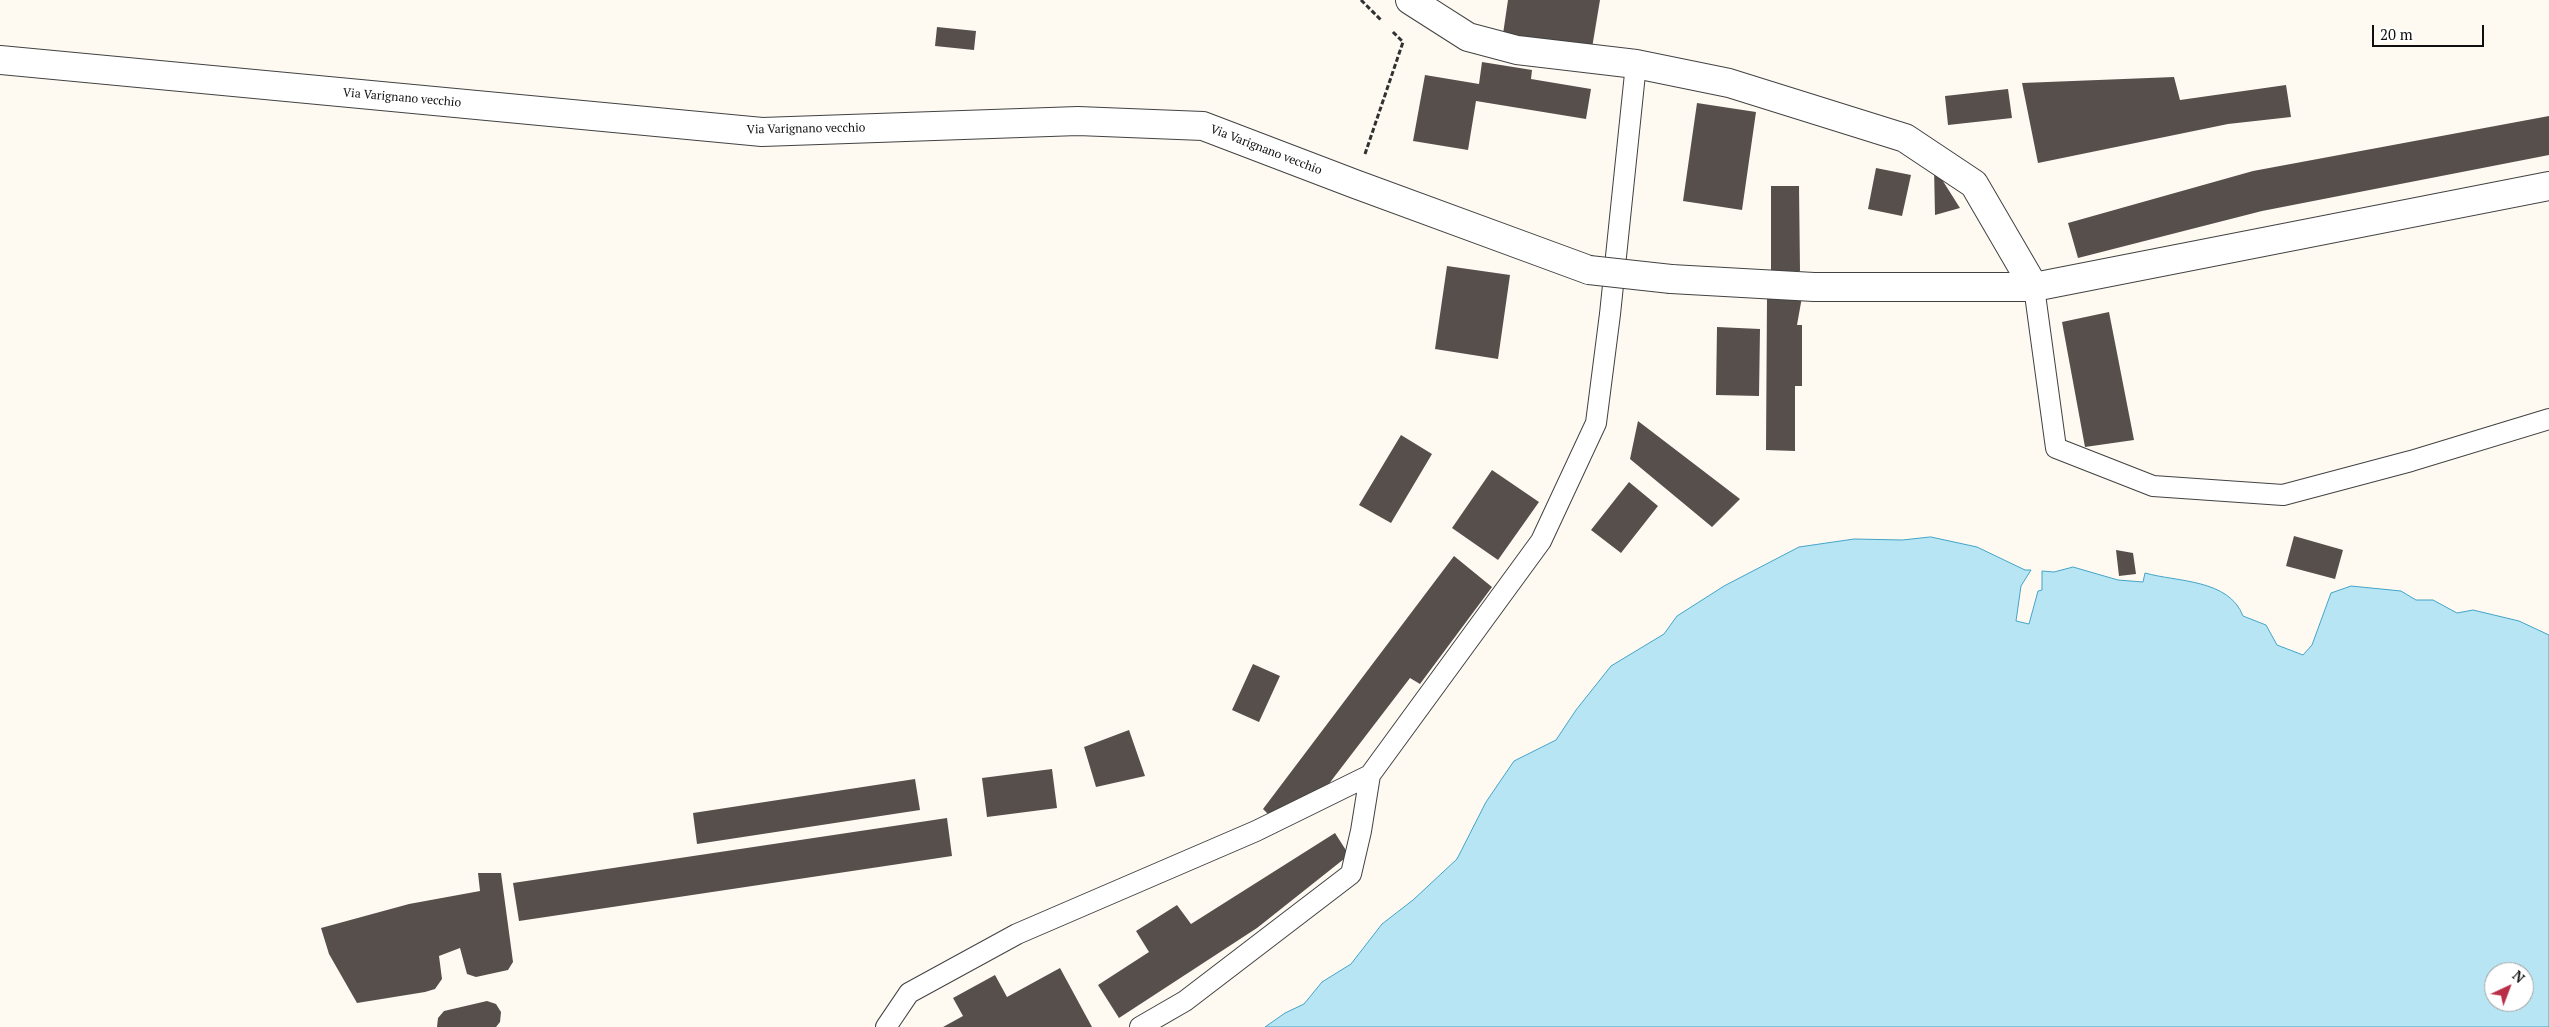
<!DOCTYPE html>
<style>
body{margin:0}
#map{position:relative;width:2549px;height:1027px;overflow:hidden;background:#fefaf2;font-family:"PT Serif",serif}
canvas{display:block}
.north{position:absolute;left:2484px;top:962px;width:50px;height:50px;box-sizing:border-box;background:#fff;border:1px solid #9f9f9f;border-radius:50%;rotate:43deg;font-size:14px;font-weight:700;line-height:20px;text-align:center;color:#0f0f0f}
.north::after{content:'';display:block;margin:auto;width:18px;height:22px;background:#b92d46;clip-path:polygon(50% 0,100% 100%,50% 72%,0 100%)}
.scale{position:absolute;left:2372px;top:25px;width:112px;height:22px;box-sizing:border-box;border:2px solid #0f0f0f;border-top:0;padding-left:6px;font-size:15px;line-height:18px;white-space:nowrap;color:#0f0f0f;-webkit-text-stroke:4px #fff;paint-order:stroke}
</style>
<div id="map">
<canvas width="2549" height="1027"></canvas>
<div class="north">N</div>
<div class="scale">20 m</div>
</div>
<script>
const c = document.querySelector('canvas').getContext('2d');
c.lineJoin = 'round';
function paint(path, color) { c.fillStyle = color; c.fill(path, 'evenodd'); }
function trace(path, color, width, dash) { c.strokeStyle = color; c.lineWidth = width; c.lineCap = dash ? 'butt' : 'round'; c.setLineDash(dash || []); c.stroke(path); }
function label(font, color, halo, rows, align = 'center') {
  c.font = font + ' "PT Serif",serif'; c.lineWidth = 5; c.setLineDash([]); c.textBaseline = 'middle'; c.strokeStyle = halo; c.fillStyle = color; for (const [text, x, y, turn = 0] of rows) {
    c.save(); c.translate(x, y); c.rotate((+turn || 0) * Math.PI / 180); c.textAlign = isNaN(turn) ? turn : align; if (halo) c.strokeText(text, 0, 0); c.fillText(text, 0, 0); c.restore();
  }
}
const water = new Path2D(`
 M1931,537L1977,547L2025,570H2031L2021,586L2016,621L2029,624L2038,591L2042,590V571L2054,572L2073,567L2118,580L2143,582L2145,573C2177,582 2229,579 2243,616L2266,625L2277,645L2303,655L2312,645L2331,593L2351,586L2401,591L2416,600H2433L2457,613L2473,610L2519,621L2549,635V1027H1265L1285,1013L1304,1004L1322,982L1351,964L1382,924L1413,900L1457,859L1486,802L1514,761L1556,740L1576,710L1611,666L1664,634L1677,616L1724,586L1799,547L1854,539L1902,540ZM2494,972H2524V1002H2494Z`);
paint(water, '#b8e5f4');
trace(water, '#43a4c7', 1);
paint(new Path2D(`
 M1508,0H1600L1592,48L1503,34Z
 M937,27L976,31L974,50L935,46Z
 M1482,62L1532,70L1531,79L1591,89L1586,119L1476,101L1468,150L1413,141L1425,75L1479,84Z
 M2174,77L2180,100L2286,85L2291,117L2228,124L2038,163L2022,83Z
 M2008,89L2012,118L1948,125L1945,96Z
 M1697,103L1756,112L1742,210L1683,201Z
 M2549,116V155L2262,211L2078,258L2068,223L2253,171Z
 M1934,167L1960,208L1935,215Z
 M1876,168L1911,175L1902,216L1868,209Z
 M1771,186H1799L1800,271H1771Z
 M1447,266L1510,275L1498,359L1435,349Z
 M1767,296L1802,297L1797,325H1802V386H1795V451L1766,450Z
 M2109,312L2134,440L2085,447L2062,322Z
 M1717,327L1760,329L1759,396L1716,395Z
 M1638,421L1740,499L1712,527L1630,459Z
 M1401,435L1432,454L1391,523L1359,505Z
 M1492,470L1539,502L1498,560L1452,528Z
 M1629,482L1658,506L1621,553L1591,530Z
 M2294,536L2343,550L2335,579L2286,566Z
 M2116,550L2133,553L2136,574L2119,576Z
 M1454,556L1492,587L1420,684L1410,678L1315,802L1271,817L1263,809Z
 M1253,664L1280,676L1259,722L1232,710Z
 M1129,730L1145,776L1096,787L1084,747Z
 M1052,769L1057,808L987,817L982,778Z
 M915,779L920,810L697,844L693,813Z
 M947,818L952,856L519,921L513,883Z
 M1335,833L1349,855L1257,928L1119,1018L1098,985L1149,952L1136,931L1177,905L1191,924Z
 M478,873H501L513,962L508,970L476,977L467,974L460,948L439,956L442,979L435,989L425,992L357,1003L329,954L321,928L409,904L480,891Z
 M1060,968L1092,1027H943L963,1016L953,998L995,975L1007,997Z
 M487,1001L496,1004L501,1012L500,1022L496,1027H437L438,1018L444,1011Z`), '#574f4c');
const service = new Path2D(`
 M2034,287L2056,448L2153,486L2283,495L2411,461L2549,419
 M886,1027L909,993L1017,934L1256,831L1370,775
 M1140,1027L1185,1001L1351,874L1361,831L1370,775L1541,541L1596,423L1610,314L1636,64`);
const minor = new Path2D(`
 M1410,0L1468,37L1517,50L1636,64L1729,83L1905,138L1974,184L2034,287L2549,186
 M0,60L762,132L1078,121L1203,126L1355,184L1589,270
 M1671,279L1814,287H2034`);
trace(service, '#424242', 22);
trace(minor, '#424242', 30);
trace(new Path2D(`
 M1361,0L1382,21
 M1365,154L1403,42L1392,31`), '#313131', 3, [5, 2.5]);
trace(service, '#fff', 20);
trace(minor, '#fff', 28);
const minorBridge = new Path2D(`
 M1589,270L1671,279`);
trace(minorBridge, '#424242', 30, []);
trace(minorBridge, '#fff', 28);
label('12px', '#0f0f0f', '#fff', [
 ["Via Varignano vecchio",402,98,5],
 ["Via Varignano vecchio",806,129,-1],
 ["Via Varignano vecchio",1266,150,21]
]);
</script>
